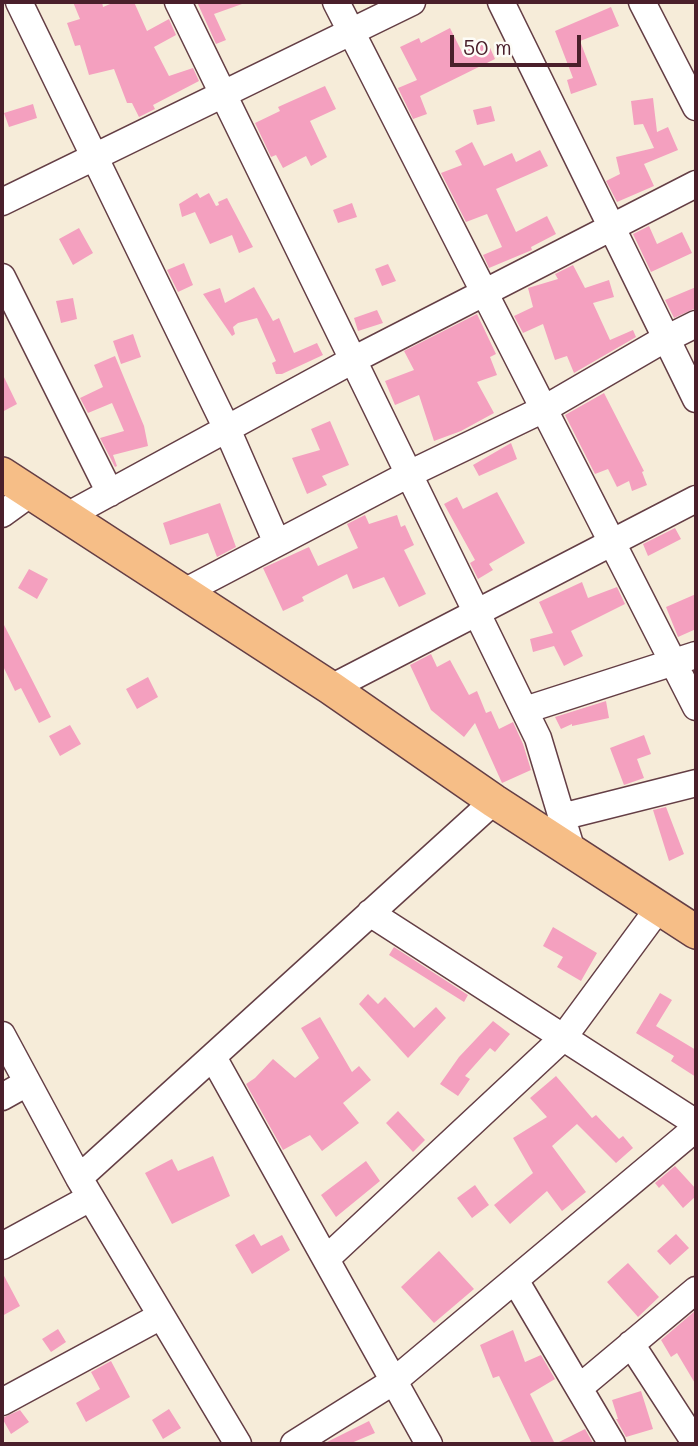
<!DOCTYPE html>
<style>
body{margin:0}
#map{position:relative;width:698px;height:1446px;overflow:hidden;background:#f6ecd9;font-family:Mali,sans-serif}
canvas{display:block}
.frame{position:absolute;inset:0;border:4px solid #4a1f2b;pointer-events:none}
.scale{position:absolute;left:450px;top:35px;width:131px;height:32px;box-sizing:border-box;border:4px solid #4a1f2b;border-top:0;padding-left:9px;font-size:21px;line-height:24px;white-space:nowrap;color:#4a1f2b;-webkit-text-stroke:5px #fdfcf7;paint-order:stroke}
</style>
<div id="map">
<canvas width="698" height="1446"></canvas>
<div class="frame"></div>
<div class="scale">50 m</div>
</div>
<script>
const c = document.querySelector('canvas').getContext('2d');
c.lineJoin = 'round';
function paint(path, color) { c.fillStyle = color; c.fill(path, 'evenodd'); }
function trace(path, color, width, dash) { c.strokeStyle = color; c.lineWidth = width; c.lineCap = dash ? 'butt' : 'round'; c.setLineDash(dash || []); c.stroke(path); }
paint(new Path2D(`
 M73,2H102L103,7L115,2H134L147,31L169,19L176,35L154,47L169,76L193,68L199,81L153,105L155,109L139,117L132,103H127L114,69L89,75L80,45L75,46L67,23L80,19Z
 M197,2H242V4L214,14L226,40L216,44Z
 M611,7L619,26L580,41L597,85L571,94L567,80L573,78L555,31Z
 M450,28L462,52L487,41L495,59L420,96L427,114L413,119L398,88L417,80L400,47L419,38L421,43Z
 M325,86L336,109L310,121L327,157L311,166L306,156L283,168L276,155L271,157L255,123L280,111L278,107Z
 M653,98L657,132L668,127L678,150L644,164L654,186L617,202L606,181L620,174L616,157L654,148L643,124L634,125L631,101Z
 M33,104L37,118L9,127L4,113Z
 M491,106L495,121L477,125L473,110Z
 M472,142L484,166L512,153L516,162L540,150L548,166L496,189L516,232L547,216L556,234L531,247L532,250L489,268L483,255L502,247L487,214L466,222L441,173L462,165L455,151Z
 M197,193L200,198L209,193L216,206L219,205L218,202L227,198L253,247L239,253L232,235L210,244L195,212L182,217L179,204Z
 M352,203L357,217L338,223L333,210Z
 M649,226L657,244L682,232L692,253L651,272L633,234Z
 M79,228L93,253L73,265L59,239Z
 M184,263L193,285L178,292L167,270Z
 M388,264L396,281L382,286L375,269Z
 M573,265L585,288L609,280L614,297L593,303L610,340L633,330L636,337L574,373L567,356L555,360L543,324L523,333L514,316L533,307L528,288L558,279L555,274Z
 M254,287L273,321L279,318L294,353L317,343L323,355L282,374H276L272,363L276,361L257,318L238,323L233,327L235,334L232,336L203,294L220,288L225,303Z
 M696,287V308L674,318L665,300Z
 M73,298L77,319L61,323L56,301Z
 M377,310L383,323L358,331L354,318Z
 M477,314L496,354L490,357L497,375L477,382L494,413L461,431L434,441L419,395L395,405L385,381L414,370L404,351Z
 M133,334L141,357L121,364L113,341Z
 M115,356L144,426L148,446L113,455L117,466L115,467L100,438L124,431L112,403L88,413L80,398L103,387L94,365Z
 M2,373L17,404L2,412Z
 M604,393L644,471L642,472L647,485L632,491L629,481L617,487L608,469L595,474L565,415Z
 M330,421L349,465L322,476L327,485L307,494L292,458L320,450L311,429Z
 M511,443L517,459L479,476L473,465Z
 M497,492L525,543L489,564L493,570L478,579L470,563L475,560L444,504L457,497L463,509Z
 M220,503L236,547L217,557L208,533L170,545L163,523Z
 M365,515L369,524L397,515L401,527L405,525L414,545L404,550L426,594L399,607L384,577L353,589L347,574L302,597L304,601L283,611L263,568L309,547L318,566L358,548L347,524Z
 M675,528L681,539L648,556L643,544Z
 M29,569L48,579L37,599L18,588Z
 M582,582L588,598L617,587L625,604L571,631L583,656L564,666L554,646L533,652L530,639L553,633L539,602Z
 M696,594V629L678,637L666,607Z
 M2,621L51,717L39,723L21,688L15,691L2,664Z
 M431,654L437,667L450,660L469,695L477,691L486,713L491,711L499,729L513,722L523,744L531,770L502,783L475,723L464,737L431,710L410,665Z
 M148,677L158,697L137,709L126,689Z
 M606,701L609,718L572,726V724L561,729L555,717Z
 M70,725L81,744L60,756L49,736Z
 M644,735L651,754L637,759L644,778L624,785L610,748Z
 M666,807L684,854L669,861L653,810Z
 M553,927L597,953L581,981L557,967L563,957L543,946Z
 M394,947L468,995L464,1002L389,955Z
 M660,993L672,1000L656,1026L696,1050V1077L671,1061L674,1056L636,1033Z
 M368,994L378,1004L385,997L414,1028L436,1007L446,1018L408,1058L359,1004Z
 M320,1017L352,1072L359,1066L371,1080L343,1103L359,1123L322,1151L310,1135L283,1150L246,1084L255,1078L273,1059L295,1078L319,1058L301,1028Z
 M493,1021L510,1034L495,1052L490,1048L465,1076L470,1079L458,1096L440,1084L459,1057Z
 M556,1076L592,1118L596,1115L619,1139L623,1136L633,1148L616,1163L577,1124L552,1146L586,1192L562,1211L547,1191L510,1224L494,1205L533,1173L513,1138L547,1117L530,1098Z
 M398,1111L425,1140L413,1152L386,1123Z
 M213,1156L230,1196L172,1224L145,1173L172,1159L178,1171Z
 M366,1161L380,1181L336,1217L321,1195Z
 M675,1166L696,1189V1196L683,1208L663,1184L659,1188L655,1183Z
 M475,1185L489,1205L472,1218L457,1198Z
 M254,1234L261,1246L282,1235L290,1250L252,1274L235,1245Z
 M676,1234L689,1248L670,1265L657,1251Z
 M439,1251L474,1289L434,1323L401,1287Z
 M628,1263L659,1297L638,1317L607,1282Z
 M2,1272L20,1306L2,1316Z
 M696,1310V1385L677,1353L671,1357L661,1340Z
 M58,1329L66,1342L51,1352L42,1339Z
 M513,1330L525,1362L541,1355L555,1379L530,1394L555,1444L585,1429L593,1443L532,1444L499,1376L493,1378L480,1345Z
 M111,1361L130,1397L86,1422L76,1403L100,1389L91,1372Z
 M641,1391L653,1429L626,1437L616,1419H618L612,1400Z
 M169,1409L181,1428L163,1439L152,1420Z
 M20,1410L29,1422L11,1434L2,1418Z
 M369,1421L375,1433L349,1444H323Z`), '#f4a0bf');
const minor = new Path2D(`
 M19,2L227,429L277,543
 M178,2L538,738L572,851
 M336,2L696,707
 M501,2L696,399
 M642,2L696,107
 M2,202L412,2
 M2,277L110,493
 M2,514L31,493
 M67,516L353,360L696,184
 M184,592L409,474L544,409L656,344L696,324
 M331,688L696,499
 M525,710L696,655
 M561,817L696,783
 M370,913L696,1123
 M2,1035L79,1178
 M213,1057L429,1444
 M2,1097L27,1083
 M2,1246L90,1198
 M326,1259L563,1038L658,909
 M515,1280L612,1444
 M631,1344L696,1444
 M579,1388L696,1290
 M2,1402L161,1316
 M238,1444L79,1178L494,801
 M294,1444L394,1381L696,1128`);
const major = new Path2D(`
 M2,474L331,688L494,801L696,932`);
trace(minor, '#643e45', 29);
trace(major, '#643e45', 36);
trace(minor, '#fff', 26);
trace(major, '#f6be87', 33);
</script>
